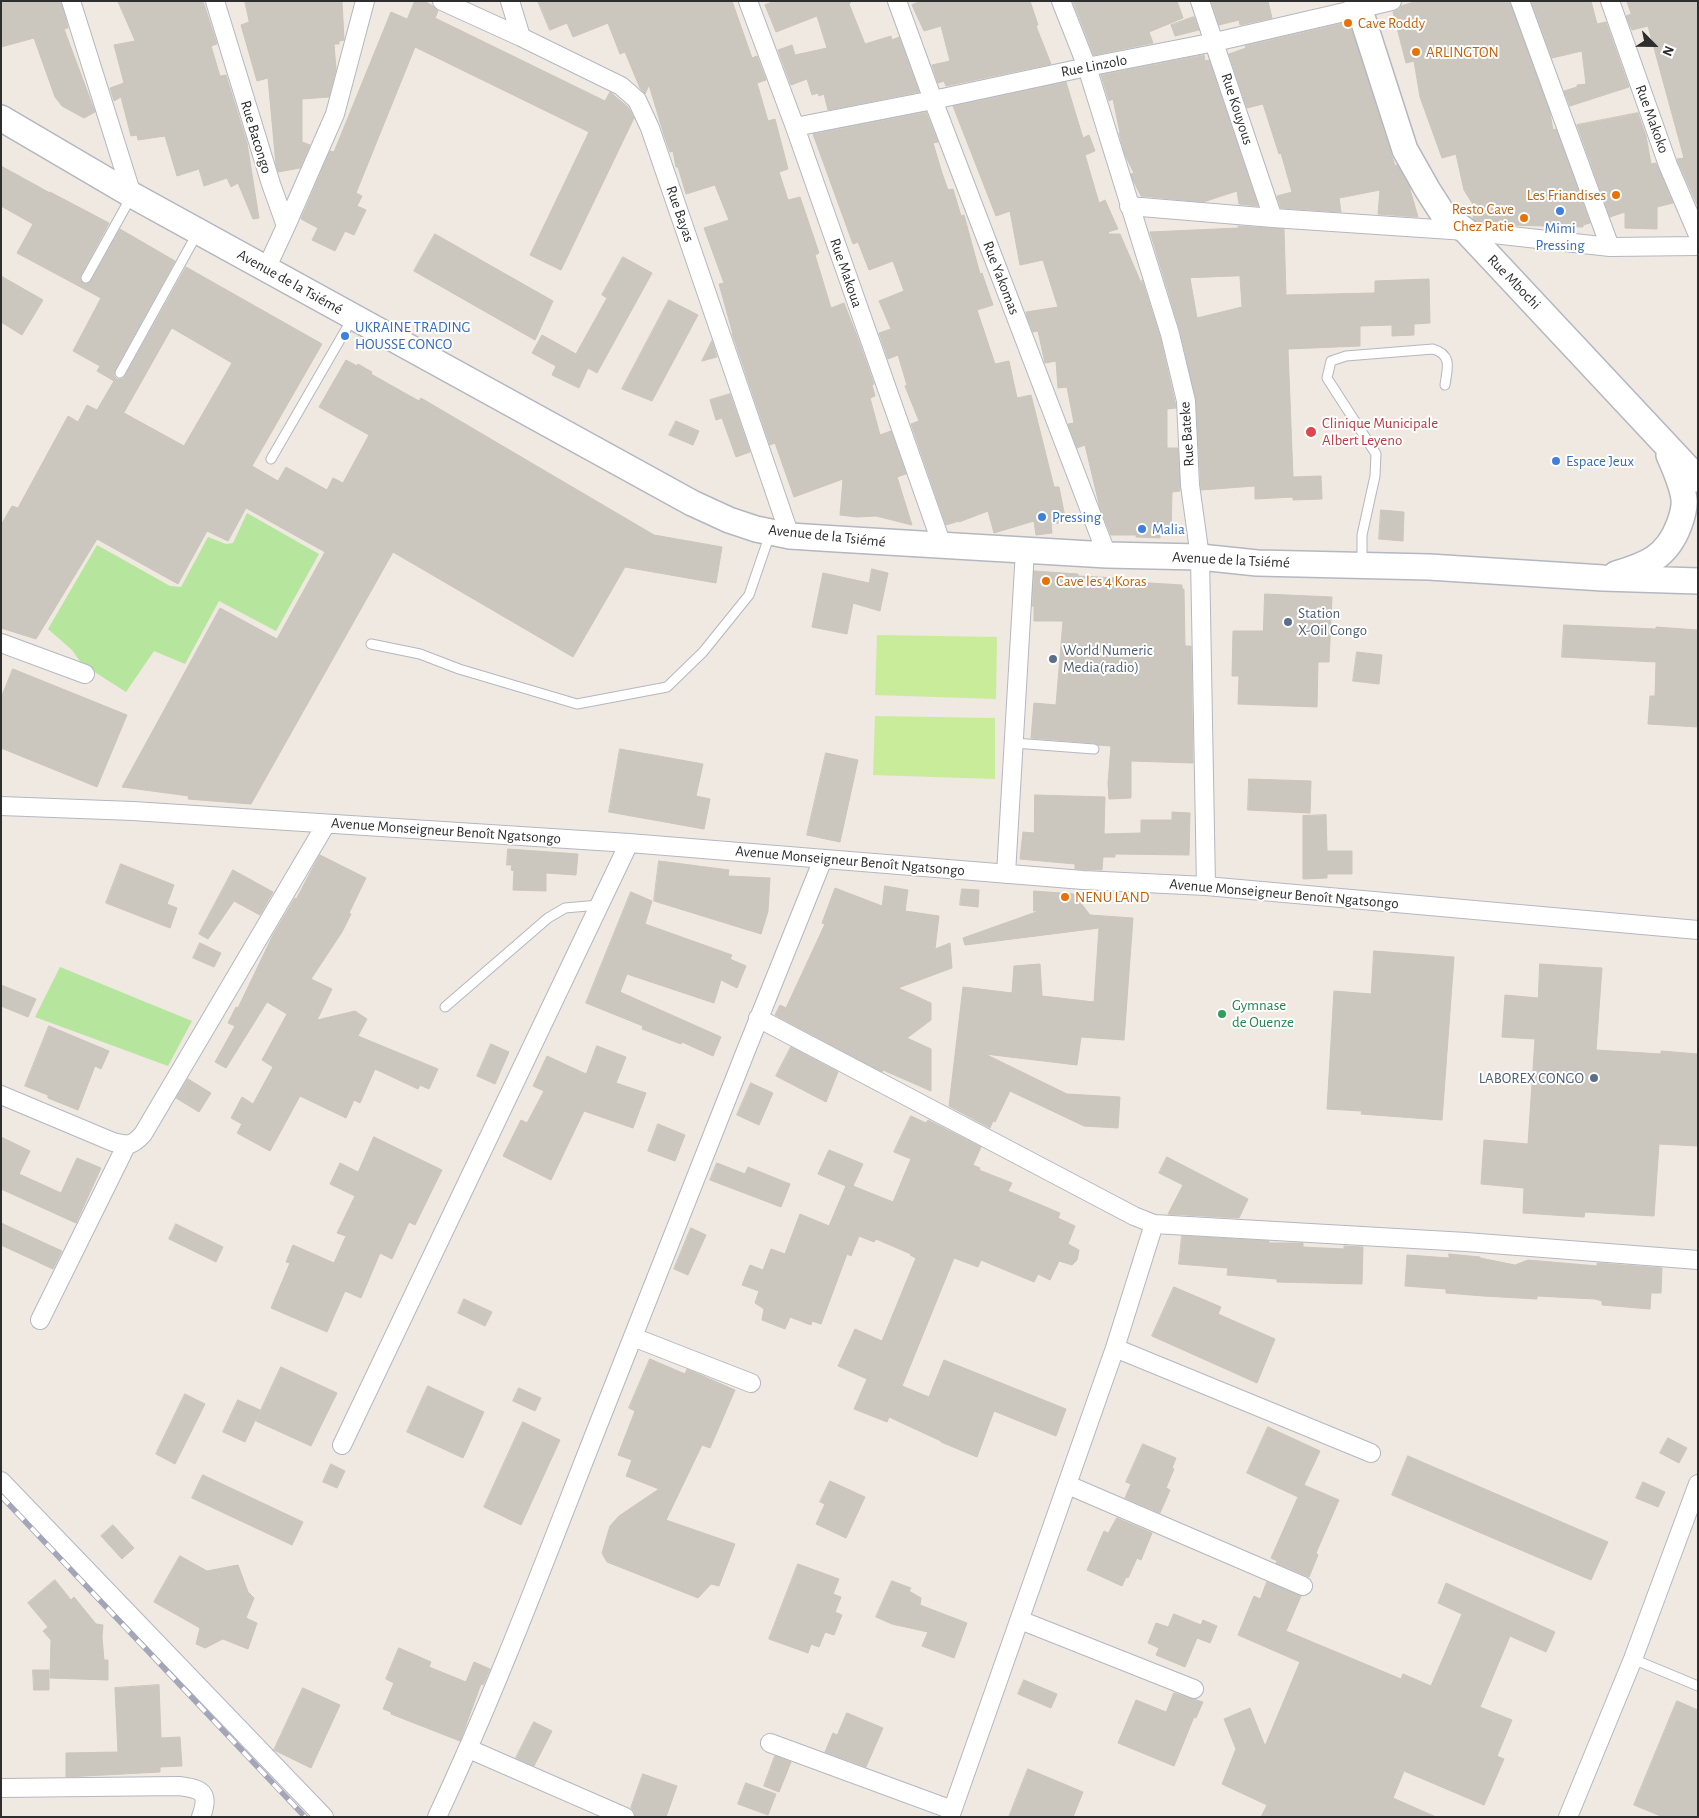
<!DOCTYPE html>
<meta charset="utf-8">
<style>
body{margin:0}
#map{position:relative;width:1699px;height:1818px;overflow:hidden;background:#efe9e1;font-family:"Alegreya Sans",sans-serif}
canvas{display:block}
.frame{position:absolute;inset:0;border:2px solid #2e2e2e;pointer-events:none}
.north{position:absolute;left:1629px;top:20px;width:50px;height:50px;-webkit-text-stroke:4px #fff;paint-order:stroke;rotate:113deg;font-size:14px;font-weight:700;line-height:20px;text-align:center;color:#2e2e2e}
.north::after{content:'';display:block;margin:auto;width:18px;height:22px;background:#2e2e2e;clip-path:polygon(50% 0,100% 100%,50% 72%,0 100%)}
</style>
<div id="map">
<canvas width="1699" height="1818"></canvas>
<div class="frame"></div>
<div class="north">N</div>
</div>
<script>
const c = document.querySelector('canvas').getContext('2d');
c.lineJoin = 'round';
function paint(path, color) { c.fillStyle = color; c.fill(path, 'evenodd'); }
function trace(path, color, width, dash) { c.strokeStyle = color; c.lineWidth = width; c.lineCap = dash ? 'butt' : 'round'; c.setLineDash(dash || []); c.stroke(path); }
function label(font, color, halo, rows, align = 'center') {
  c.font = font + ' "Alegreya Sans",sans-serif'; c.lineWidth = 4; c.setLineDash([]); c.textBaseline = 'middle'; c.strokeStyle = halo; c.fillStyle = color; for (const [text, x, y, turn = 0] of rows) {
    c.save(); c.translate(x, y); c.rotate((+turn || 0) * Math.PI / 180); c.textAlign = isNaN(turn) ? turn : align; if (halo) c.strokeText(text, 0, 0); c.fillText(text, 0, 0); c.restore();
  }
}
paint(new Path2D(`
 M247,513L319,554L276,631L219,601L185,664L154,651L126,692L82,664L72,650L48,629L97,545L170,586L181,587L208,537L226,544L233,543Z
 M60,967L192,1021L168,1066L35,1017Z`), '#b6e59e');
paint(new Path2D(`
 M877,635L997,637L996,699L875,695Z
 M875,716L995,718V779L873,775Z`), '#c9ec9a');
const building = new Path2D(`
 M1,1H61L68,28L64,29L95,112L84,118L62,106L55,97L34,38L1,47Z
 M118,1H203L217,44L211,46L220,76L226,75L247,143L259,218L253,219L238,183L231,187L227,178L204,186L199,169L177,176L165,136L138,140L137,135L131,136L121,97L114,101L110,88L124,83L114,45L135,41Z
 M245,1H342L344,40L339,41V44H334L336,69L329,97L302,99V142L310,145L300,168L278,172L276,165L268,78L257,81L241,25L249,22Z
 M415,1H424L433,6L438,11L435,18L605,101L610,92L628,107L634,118L561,270L530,255L589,132L415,47L356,193L362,196L357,206L366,210L354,235L345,231L335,251L312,240L318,228L301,219L330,151L334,152L391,12L407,19Z
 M538,1H732L752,58L757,56L766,80L757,83L768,121L775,119L788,169L779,172L788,200L800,197L819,253L815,255L831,308L844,303L857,336L874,384L872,385L875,396L870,398L880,435L891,431L906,474L897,477L912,525L876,516L857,517L840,515L843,479L794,497L775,443L770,445L732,333L733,334L719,284L724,283L704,228L729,220L715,185L686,194L678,167H676L673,151L670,152L664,135L649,85L645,94L640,88L625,52L620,54L608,23L573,37L567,23L550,30Z
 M775,1H852L849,4L865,44L891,36L892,40L899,37L919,92L828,110L824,94L819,96L818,93L812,95L807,79L791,85L778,50L792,45L795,55L827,48L817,16L776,32L765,5Z
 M921,1H1030L1038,25L1036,26L1051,64L946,86L944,81L938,83L932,65L950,61L941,26L924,31L912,5Z
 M1073,1H1177L1183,18L1149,32L1153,43L1094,55Z
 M1211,1H1268L1272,18L1240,25L1239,20L1219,25Z
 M1418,1H1510L1550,113L1553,130L1556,129L1590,223L1583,225V227L1508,225L1477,222L1473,219L1474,206L1464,190L1456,154L1442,158L1420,97L1414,61L1406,63L1393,12L1399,9L1401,6Z
 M1531,1H1591L1597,24L1606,22L1629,87L1570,106L1564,91L1577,87V85L1586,84L1582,51L1552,58Z
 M1627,1H1698V207L1677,159L1684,158L1648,26L1632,30L1626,16L1631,14Z
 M1194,17L1199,30L1175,36L1171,25Z
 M1349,22L1395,166L1397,165L1409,186L1418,217L1378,214L1380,190L1339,198L1341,212L1281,208L1277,196L1292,192L1281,153L1279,154L1263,104L1247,108L1229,54L1246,48L1245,46Z
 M1204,55L1205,61L1209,60L1258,206L1239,204L1237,191L1203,202L1141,196L1133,180L1131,174L1134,173L1125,155L1119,133H1120L1113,99L1109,101L1101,75Z
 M1066,82L1083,138L1089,135L1095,151L1085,155L1099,203L1105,200L1118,229L1108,232L1109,234H1120L1142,285V280L1160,337L1175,402L1176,408L1167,409V448H1178L1180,491L1172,492L1171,534H1160V538L1136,537V535H1111L1100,508L1085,445L1077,448L1068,424L1074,423L1067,387L1058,388L1056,361L1045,363L1038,331L1033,332L1027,317L1026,312L1058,307L1043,260L1020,265L1010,211L996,216L953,106Z
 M926,112L938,142L933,143L942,173L948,190L953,189L961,216L964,215L980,274L982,273L993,305L977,310L995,364L1009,361L1017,398L1031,395L1054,487H1059L1066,522L1051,524L1052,533L1036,535L1034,521L994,533L988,511L959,522V521L946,525L911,424L919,421L905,386L907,385L898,355L888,359L879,333L891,329L879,301L904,291L893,261L869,270L858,242L853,244L813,134Z
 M1638,113L1646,136L1651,164L1656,163L1673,203L1657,207V229L1625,228V212L1610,217L1577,125Z
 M1,166L50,193V192L109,223L81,275L80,279L83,283L87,284L91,281L120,229L175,261L115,370L114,376L117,379H123L125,376L186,267L322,344L252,466L278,481L286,467L327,490L333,478L343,483L369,435L319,407L346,360L357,366L358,364L372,372L371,374L419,401L421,398L654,535L722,547L716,583L625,567L573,657L393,552L251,804L188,799L189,796L122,787L220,608L277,639L325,552L246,508L228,541L207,531L178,584L97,539L36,639L1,628V525L12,506L18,508L68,416L78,422L87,405L97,410L114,381L97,371L100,366L73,351L101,298L17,253L33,224L1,206ZM172,328L232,363L184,446L124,413Z
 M1238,226L1284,229L1286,295L1375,293V281L1429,279L1430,323L1414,324V335L1392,336V325L1360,326V346L1288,349L1293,477L1321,476L1322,499L1293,500V497L1255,499V486L1201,490L1196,399L1180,331L1150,232L1239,228ZM1240,276L1242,307L1197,318L1190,278Z
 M435,234L553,301L535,340L414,271Z
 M623,257L652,273L597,373L588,368L579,388L552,375L556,366L532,353L542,335L576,354L607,298L602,295Z
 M1,276L43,300L22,335L1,322Z
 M669,300L698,315L652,401L622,389Z
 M712,341L717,357L702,361Z
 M730,394L750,452L736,457L722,418L716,420L710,400Z
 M676,421L699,431L693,445L669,435Z
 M1381,510L1404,512L1403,541L1379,539Z
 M872,569L888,573L880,611L853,603L847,634L812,627L823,573L869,583Z
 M1034,571L1078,574V576L1117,578V581L1182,585V589H1184L1185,646H1191L1193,763L1131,761V798L1109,799L1108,783L1111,746L1098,745L1094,743L1031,738L1034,703L1056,705L1063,621H1034V606H1032Z
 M1265,594L1332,597L1329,662H1318L1317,707L1238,704L1239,676H1232L1233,631H1263Z
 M1564,625L1656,629V627L1698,630V727L1648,724L1650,696H1655L1656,662L1562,657Z
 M1357,652L1382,655L1379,684L1353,681Z
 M13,669L127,715L97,787L1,748V698Z
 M620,749L703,764L696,796L710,799L704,829L609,812Z
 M826,753L858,760L840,842L807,835Z
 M1249,779L1311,781L1310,813L1248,810Z
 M1035,795L1105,797L1104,834L1141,833V820H1172V812L1190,813L1189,855L1115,854V857H1103L1102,870L1075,869V864L1020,859L1023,832L1034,833Z
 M1326,815L1327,851H1352V874H1327V878L1303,879V816Z
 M508,849L578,854L576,875L546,873V891L513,890L514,871L511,870L512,865H507Z
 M320,855L366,878L349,913L351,914L342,932L311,979L332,989L317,1020L355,1011L367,1019L358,1036L438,1069L429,1089L420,1085L418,1089L375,1069L360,1103L354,1100L346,1118L300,1096L270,1151L237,1133L242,1124L231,1118L242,1097L253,1104L273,1067L262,1060L287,1014L267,1002L226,1068L215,1062L235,1026L228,1023L236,1007L238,1008L273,935L295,898L296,899Z
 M659,861L729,870L728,876L770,878L768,911L761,934L654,901Z
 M121,864L174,885L167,904L177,908L170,928L106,903Z
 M233,870L273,892L260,915L234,901L208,939L199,934Z
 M885,886L908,890L905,911L939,916L935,949L950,943L952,968L898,988L931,1003V1020L907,1038L931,1049V1091L883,1070L882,1072L775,1015L780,1005L786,1008L825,924L822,923L835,888L882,906Z
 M962,889L979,890L978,907L960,905Z
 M1034,891L1074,894L1090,915L1133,918L1124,1040L1081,1037L1077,1065L985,1054L1067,1094L1120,1097L1118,1128L1084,1126L1010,1091L995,1122L993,1121L990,1128L949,1106L963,987L1012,993L1014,966L1040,964L1042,996L1094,1002L1099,928L965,945L963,938L1039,911H1034Z
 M631,892L652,901L645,924L732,955L730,959L746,966L737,988L721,980L714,1003L627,974L620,992L721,1037L713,1056L682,1042L681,1044L642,1029L643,1026L586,1003Z
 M200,943L221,953L214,967L193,958Z
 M1374,951L1454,957L1442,1120L1361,1114L1362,1111L1327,1109L1334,991L1371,994Z
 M1540,964L1602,968L1596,1050L1661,1054V1051L1698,1054V1146L1659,1144L1654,1216L1585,1212L1584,1217L1523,1213L1524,1188L1481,1184L1484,1140L1528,1144L1535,1039L1502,1037L1505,995L1538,998Z
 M1,985L36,999L28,1017L1,1006Z
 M49,1026L109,1051L101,1069L95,1066L78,1110L48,1098V1095L25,1086Z
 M491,1044L509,1052L495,1084L477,1076Z
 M597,1046L626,1057L616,1083L646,1093L633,1128L584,1111L551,1180L503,1156L521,1120L527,1123L544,1091L533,1086L547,1056L586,1074Z
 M791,1047L838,1072L826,1102L776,1076Z
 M188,1079L211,1093L199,1112L176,1098Z
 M751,1083L773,1093L759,1125L737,1115Z
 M911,1116L926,1123L928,1120L981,1147L973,1165L980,1168L979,1170L1012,1183L1008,1191L1060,1213L1058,1218L1075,1226L1068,1244L1079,1250L1077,1260L1072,1265L1059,1261L1050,1280L1038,1274L1034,1282L981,1260L978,1267L954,1258L902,1386L929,1397L944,1360L1066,1409L1056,1436L994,1411L977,1457L941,1442V1441L889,1417L887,1422L854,1409L867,1379L838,1366L855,1329L882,1341L916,1258L910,1255L911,1254L876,1239L874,1242L859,1236L851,1256L847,1254L821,1324L812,1321L811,1325L790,1317L785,1329L762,1320L764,1309L755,1303L759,1291L742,1285L750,1265L763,1270L771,1249L785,1254L800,1214L829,1226L846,1186L818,1174L829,1150L863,1164L853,1186L893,1202L911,1159L894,1152Z
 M658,1124L685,1135L675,1161L648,1151Z
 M1,1137L30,1151L19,1174L61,1193L77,1158L101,1168L76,1223L1,1189Z
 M374,1137L442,1170L415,1225L409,1222L392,1259L380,1253L361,1298L345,1291L327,1332L271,1308L290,1263L286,1262L293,1245L334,1263L346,1236L337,1233L355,1196L330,1184L340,1163L358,1172Z
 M1167,1157L1248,1199L1239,1218L1168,1214L1183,1185L1159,1173Z
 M717,1163L745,1174L748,1167L790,1184L781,1207L710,1180Z
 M1,1223L62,1251L53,1269L1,1245Z
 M176,1224L223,1247L216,1262L169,1239Z
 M691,1228L706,1235L688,1275L674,1269Z
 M1182,1236L1269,1241V1243H1303V1247L1344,1249V1246L1363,1247L1362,1284L1277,1282V1279L1227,1275L1228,1268L1179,1264Z
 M1449,1254L1480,1257V1258L1515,1265L1528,1260L1597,1266V1263L1662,1268L1661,1293H1651L1650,1309L1602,1305V1301L1595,1299L1537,1296V1299L1484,1296L1446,1293V1289L1405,1286L1407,1255L1449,1258Z
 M1174,1287L1221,1307L1218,1314L1275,1339L1257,1383L1152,1336Z
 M464,1299L492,1312L485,1326L458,1313Z
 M650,1359L685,1374L687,1369L735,1390L710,1448L702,1445L666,1520L735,1544L719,1586L711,1584L698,1598L607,1562L602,1553L610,1526L619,1516L659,1489L626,1476L632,1460L618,1455L635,1411L629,1408Z
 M281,1367L337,1393L311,1446L256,1421Z
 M428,1386L484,1412L463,1458L407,1432Z
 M519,1388L541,1398L535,1411L513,1401Z
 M185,1394L205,1404L175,1464L156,1454Z
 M238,1400L260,1410L245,1442L223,1432Z
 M523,1422L560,1440L521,1525L484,1507Z
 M1268,1427L1320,1451L1304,1485L1339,1500L1316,1553L1318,1555L1309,1577L1276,1563L1277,1561L1271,1558L1298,1497L1247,1473Z
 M1668,1438L1687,1448L1679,1463L1660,1453Z
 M1143,1444L1176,1458L1172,1468L1174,1469L1166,1488L1170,1490L1160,1513L1125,1498L1131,1484L1126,1482Z
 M1408,1456L1608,1542L1591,1580L1392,1495Z
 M331,1464L345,1471L337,1488L323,1482Z
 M203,1475L303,1522L292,1545L192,1498Z
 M830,1481L865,1497L846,1538L816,1524L825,1504L820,1502Z
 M1643,1482L1665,1492L1658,1507L1636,1498Z
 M1117,1518L1152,1533L1141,1560L1137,1558L1128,1578L1126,1577L1122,1586L1087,1570L1104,1531L1108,1533Z
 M113,1525L134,1548L122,1559L101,1536Z
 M180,1556L207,1571L238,1565L248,1592L254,1598L246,1618L257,1623L248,1649L223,1639L205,1648L196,1644L200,1628L154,1602Z
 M798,1564L839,1579L833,1594L841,1597L835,1612L842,1615L834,1635L825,1632L819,1647L811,1644L808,1653L769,1639Z
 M55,1580L71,1600L74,1597L96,1624L103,1625L102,1637L104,1660H108V1680L50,1678L51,1640L43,1631L48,1627L28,1603Z
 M892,1581L911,1588L909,1591L921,1598L920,1605L967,1623L954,1658L922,1646L928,1632L892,1624L876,1617Z
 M1267,1582L1301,1596L1286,1631L1401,1679L1403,1674L1431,1686L1462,1614L1438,1603L1446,1583L1555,1632L1546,1652L1510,1636L1480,1707L1512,1720L1497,1756L1504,1759L1484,1805L1404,1771L1393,1798L1436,1817H1261L1267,1805L1222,1784L1236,1749L1224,1719L1250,1708L1265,1746L1300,1662L1238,1635L1254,1596L1260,1599Z
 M1174,1614L1201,1625L1203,1620L1217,1626L1210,1643L1197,1638L1185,1667L1156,1655L1159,1648L1148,1643L1156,1623L1168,1627Z
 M399,1648L431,1662L429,1667L466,1682L474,1662L490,1669L483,1685L481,1684L460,1741L391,1714V1712L383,1709L394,1683L386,1679Z
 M33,1670H49V1690H34Z
 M1024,1680L1057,1694L1051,1708L1018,1694Z
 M159,1685L161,1738L180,1737L182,1766L160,1767V1772L66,1777V1753L118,1752L115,1688Z
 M303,1688L340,1705L311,1768L274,1750Z
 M1174,1693L1203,1702L1196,1718L1194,1717L1174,1766L1118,1743L1136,1700L1166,1712Z
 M1677,1701L1698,1710V1817H1663L1634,1805Z
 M847,1713L883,1728L866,1767L825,1752L833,1733L837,1735Z
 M534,1722L552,1731L534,1766L516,1758Z
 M775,1756L791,1762L779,1792L764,1786Z
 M1028,1769L1083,1792L1073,1817H1009Z
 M643,1774L677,1786L666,1817H635L634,1811L631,1808Z
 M746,1783L776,1794L768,1815L738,1804Z`);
paint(building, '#cbc7bf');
trace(building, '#cbc5ba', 1);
const service = new Path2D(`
 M86,278L131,197
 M120,373L198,232
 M271,459L352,319
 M1362,563V535L1375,476L1376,454L1327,378L1331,361L1346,356L1433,349C1453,355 1447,369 1445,385
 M371,644L420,654L459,669L577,704L667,687L703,652L749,595L770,534
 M1014,743L1094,749
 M445,1007L548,918L565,908L599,905
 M1633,1659L1698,1686`);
const minor = new Path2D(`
 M71,1L132,195
 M215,1L271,184L286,226L266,269
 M442,1L521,37L621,86L637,100L650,128L790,536
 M510,1L521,37
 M748,1L795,127L942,545
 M897,1L933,100L1107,555
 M1061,1L1087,67L1170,334L1186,401L1190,485L1200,557L1206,886
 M1200,1L1273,218
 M1520,1L1610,247
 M1610,1L1668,165L1698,235
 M795,127L933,100L1087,67L1215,42L1392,1
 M1129,206L1273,218L1466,231L1610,247L1698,246
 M286,226L335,114L365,1
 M1,643L85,674
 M1,806L133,811L629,843L1083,880L1206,886L1698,930
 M1006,874L1025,550
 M758,1018L1134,1216L1154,1224L1466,1242L1698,1260
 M1,1095L113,1142C129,1146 132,1146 143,1134L326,824
 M40,1320L126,1146
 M633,1337L751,1383
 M1115,1348L1371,1453
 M342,1445L629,843
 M1,1481L324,1817
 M1068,1485L1303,1586
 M1020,1620L1194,1689
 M770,1743L952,1810
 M469,1749L625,1817
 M1,1788L179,1786C202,1789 210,1792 201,1817
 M437,1817C494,1695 542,1568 591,1443C668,1248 744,1053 823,859
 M950,1817L1115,1348L1154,1224
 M1568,1817L1633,1659L1698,1484`);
const secondary = new Path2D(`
 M1357,1L1405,150L1427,189L1443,214L1466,231L1698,479
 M1,118L132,195L692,503L729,520L756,529L790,536L837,539L1107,555L1200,557L1257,563L1429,567L1603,578L1698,581
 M1616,574C1647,565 1667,557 1679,525C1682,517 1685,508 1684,499C1682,484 1675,469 1669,455`);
trace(service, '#b4b7c1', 11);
trace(minor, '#b4b7c1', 20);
trace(secondary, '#b4b7c1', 28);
trace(service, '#fff', 9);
trace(minor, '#fff', 18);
trace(secondary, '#fff', 25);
const rail = new Path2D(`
 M1,1496L305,1817`);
trace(rail, '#a3a6b8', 5.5);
trace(rail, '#fff', 4, [11]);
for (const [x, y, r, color] of [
 [1348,23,5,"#e8710a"],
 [1416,52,5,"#e8710a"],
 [1616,195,5,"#e8710a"],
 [1560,211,5,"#3f7fe0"],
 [1524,218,5,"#e8710a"],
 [345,336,5,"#3f7fe0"],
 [1311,432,6,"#e0444e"],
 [1556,461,5,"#3f7fe0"],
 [1042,517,5,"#3f7fe0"],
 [1142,529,5,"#3f7fe0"],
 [1046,581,5,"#e8710a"],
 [1288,622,5,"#5c6f8a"],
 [1053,659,5,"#5c6f8a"],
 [1065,897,5,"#e8710a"],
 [1222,1014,5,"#2e9e5b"],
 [1594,1078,5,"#5c6f8a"]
]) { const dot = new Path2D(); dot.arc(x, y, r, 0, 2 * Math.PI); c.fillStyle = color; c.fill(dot); trace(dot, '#fff', 2); }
label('15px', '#c56008', '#fff', [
 ["Cave Roddy",1358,23],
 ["ARLINGTON",1426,52],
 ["Les Friandises",1606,195,"right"],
 ["Resto Cave",1514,209,"right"],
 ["Chez Patie",1514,226,"right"],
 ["Cave les 4 Koras",1056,581],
 ["NENU LAND",1075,897]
], 'left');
label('15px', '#2e2e2e', '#fff', [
 ["Rue Linzolo",1094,66,-11],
 ["Rue Kouyous",1237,109,72],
 ["Rue Makoko",1652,119,70],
 ["Rue Bacongo",256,137,73],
 ["Rue Bayas",680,214,71],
 ["Rue Makoua",846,273,71],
 ["Rue Yakomas",1001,278,69],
 ["Avenue de la Tsiémé",290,282,29],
 ["Rue Mbochi",1514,282,46],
 ["Rue Bateke",1187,434,-94],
 ["Avenue de la Tsiémé",827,536,6],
 ["Avenue de la Tsiémé",1231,560,3],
 ["Avenue Monseigneur Benoît Ngatsongo",446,831,4],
 ["Avenue Monseigneur Benoît Ngatsongo",850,861,5],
 ["Avenue Monseigneur Benoît Ngatsongo",1284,894,5]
]);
label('15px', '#366cbe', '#fff', [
 ["Mimi",1560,228,"center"],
 ["Pressing",1560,245,"center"],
 ["UKRAINE TRADING",355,327],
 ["HOUSSE CONCO",355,344],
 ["Espace Jeux",1566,461],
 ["Pressing",1052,517],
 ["Malia",1152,529]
], 'left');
label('15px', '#be3a42', '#fff', [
 ["Clinique Municipale",1322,423],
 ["Albert Leyeno",1322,440]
], 'left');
label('15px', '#4e5e75', '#fff', [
 ["Station",1298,613],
 ["X-Oil Congo",1298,630],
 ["World Numeric",1063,650],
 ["Media(radio)",1063,667],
 ["LABOREX CONGO",1584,1078,"right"]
], 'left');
label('15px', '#27864d', '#fff', [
 ["Gymnase",1232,1005],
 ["de Ouenze",1232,1022]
], 'left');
</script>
